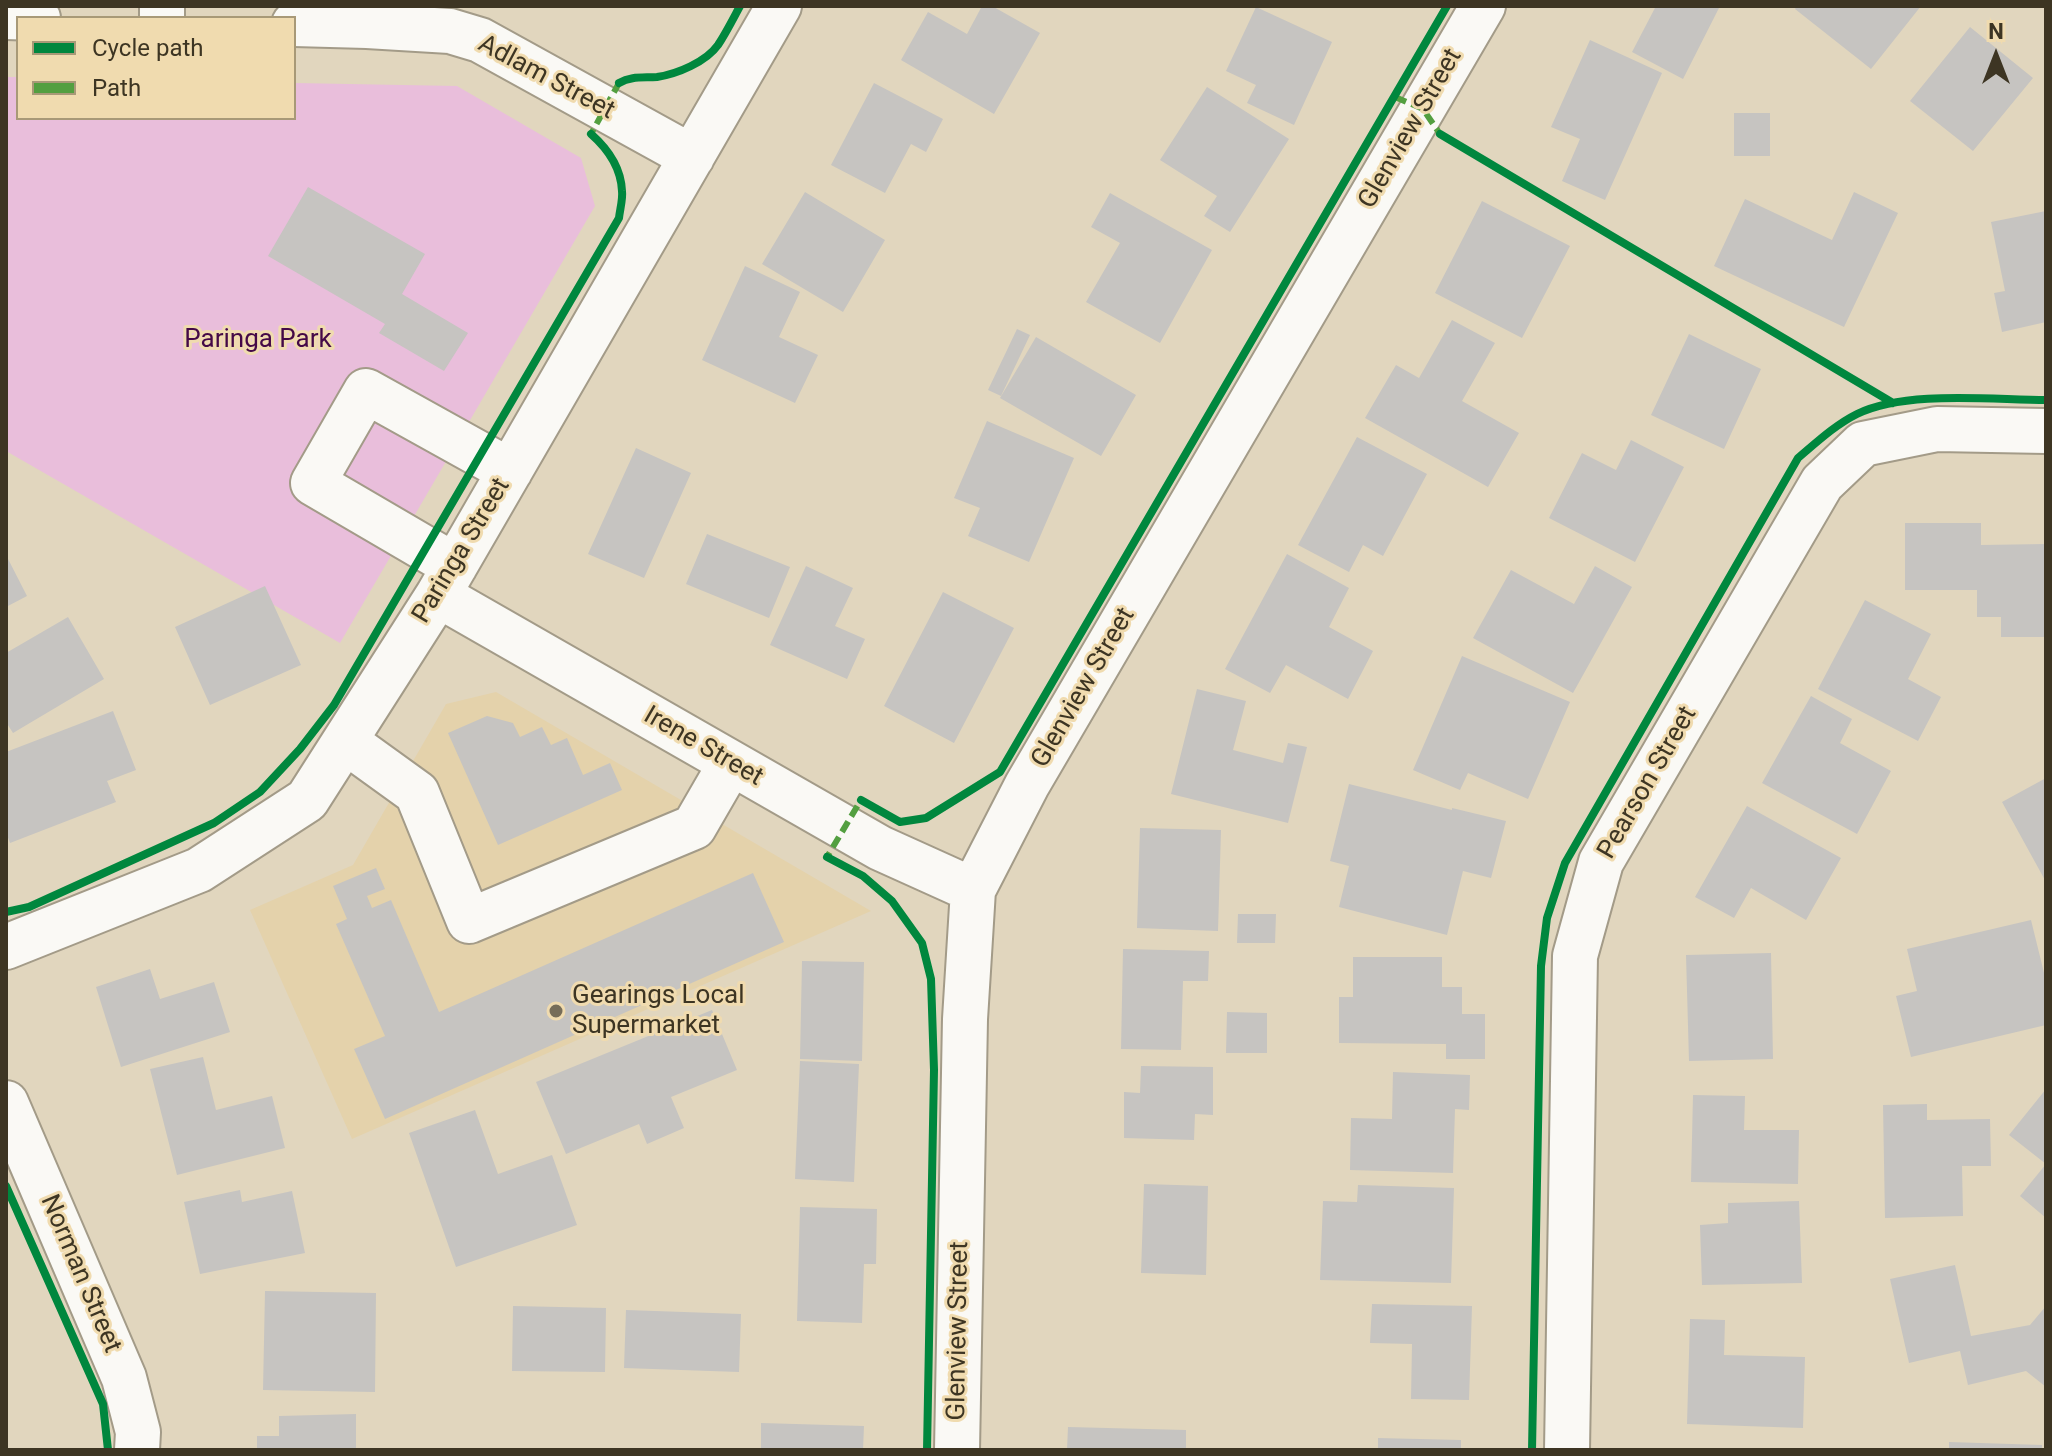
<!DOCTYPE html>
<style>
body{margin:0}
#map{position:relative;width:2052px;height:1456px;overflow:hidden;background:#e1d6be;font-family:Roboto,sans-serif}
canvas{display:block}
.frame{position:absolute;inset:0;border:8px solid #3d3523;pointer-events:none}
.legend{position:absolute;left:16px;top:16px;width:280px;height:104px;box-sizing:border-box;background:#f0dbaf;border:2px solid #a89977;margin:0;padding:10px 14px;list-style:none;font-size:24px;color:#3d3523}
.legend li{display:flex;align-items:center;gap:16px;height:40px}
.legend b{width:40px;border:2px solid #a89977}
.north{position:absolute;left:1956px;top:16px;width:80px;height:80px;-webkit-text-stroke:6px #f0dbaf;paint-order:stroke;rotate:0deg;font-size:22px;font-weight:700;line-height:32px;text-align:center;color:#3d3523}
.north::after{content:'';display:block;margin:auto;width:28px;height:36px;background:#3d3523;clip-path:polygon(50% 0,100% 100%,50% 72%,0 100%)}
</style>
<div id="map">
<canvas width="2052" height="1456"></canvas>
<div class="frame"></div>
<ul class="legend">
<li><b style="height:10px;background:#00873e"></b>Cycle path</li>
<li><b style="height:10px;background:#539f40"></b>Path</li>
</ul>
<div class="north">N</div>
</div>
<script>
const c = document.querySelector('canvas').getContext('2d');
c.lineJoin = 'round';
function paint(path, color) { c.fillStyle = color; c.fill(path, 'evenodd'); }
function trace(path, color, width, dash) { c.strokeStyle = color; c.lineWidth = width; c.lineCap = dash ? 'butt' : 'round'; c.setLineDash(dash || []); c.stroke(path); }
function label(font, color, halo, rows, align = 'center') {
  c.font = font + ' Roboto,sans-serif'; c.lineWidth = 6; c.setLineDash([]); c.textBaseline = 'middle'; c.strokeStyle = halo; c.fillStyle = color; for (const [text, x, y, turn = 0] of rows) {
    c.save(); c.translate(x, y); c.rotate((+turn || 0) * Math.PI / 180); c.textAlign = isNaN(turn) ? turn : align; if (halo) c.strokeText(text, 0, 0); c.fillText(text, 0, 0); c.restore();
  }
}
paint(new Path2D(`
 M496,692L871,911L352,1139L250,910L353,865L446,704Z`), '#e4d2ab');
paint(new Path2D(`
 M6,77H18V118H294V83L457,86L581,158L595,206L340,643L6,451Z`), '#e9bedb');
paint(new Path2D(`
 M982,6H992L1040,33L994,114L901,60L928,12L967,34Z
 M1656,6H1720L1683,79L1632,52Z
 M1797,6H1921L1871,69L1795,9Z
 M1256,7L1332,42L1294,125L1247,103L1256,85L1226,71Z
 M1970,27L2033,78L1973,151L1910,101Z
 M1590,40L1662,73L1605,200L1562,181L1580,139L1551,127Z
 M874,83L943,119L926,152L911,144L885,193L831,165Z
 M1207,87L1289,139L1230,232L1204,216L1217,196L1160,160Z
 M1734,113H1770V156H1734Z
 M308,187L425,254L402,294L468,333L444,371L379,333L385,324L268,256Z
 M805,192L885,240L843,312L762,264Z
 M1854,192L1898,213L1844,327L1714,266L1745,199L1832,240Z
 M1110,193L1212,250L1160,343L1086,302L1120,243L1091,227Z
 M1482,201L1570,246L1522,338L1435,293Z
 M2046,211V322L2002,332L1994,293L2005,291L1991,222Z
 M745,266L800,292L779,337L818,355L795,403L702,360Z
 M1452,320L1495,343L1462,401L1519,433L1488,487L1365,418L1396,365L1419,378Z
 M1017,329L1030,335L1001,396L988,390Z
 M1689,334L1761,369L1724,449L1651,415Z
 M1036,337L1136,395L1101,456L1000,398Z
 M987,421L1074,458L1029,562L968,536L980,508L954,498Z
 M1357,437L1427,474L1383,556L1363,545L1349,572L1298,545Z
 M1631,440L1684,467L1635,562L1549,518L1582,453L1616,470Z
 M636,448L691,473L644,578L588,554Z
 M1905,523H1981V545L2046,544V637H2001V617H1977V590H1905Z
 M707,534L790,567L769,618L686,584Z
 M1287,554L1349,588L1329,627L1373,651L1348,699L1286,665L1270,693L1225,669Z
 M6,555L27,596L6,607Z
 M806,566L853,588L835,626L865,639L847,679L770,645Z
 M1595,566L1632,587L1573,693L1473,638L1511,570L1574,604Z
 M265,586L301,665L210,705L175,627Z
 M943,592L1014,628L954,743L884,706Z
 M1865,600L1931,634L1908,679L1941,697L1918,741L1818,689Z
 M68,617L104,679L13,733L6,722V653Z
 M1462,656L1570,702L1528,799L1468,773L1460,790L1413,770Z
 M1197,689L1246,701L1233,750L1283,763L1288,743L1307,747L1288,823L1171,794Z
 M1811,696L1852,719L1840,743L1891,771L1857,834L1762,783Z
 M113,711L136,770L107,781L116,802L10,843L6,832V752Z
 M487,716L513,723L520,737L542,727L551,745L567,738L583,775L610,763L622,790L498,845L448,733Z
 M2046,778V882L2002,802Z
 M1349,784L1452,810V808L1506,821L1491,878L1463,871L1447,935L1339,907L1349,866L1330,861Z
 M1747,806L1841,858L1806,920L1751,888L1734,918L1695,897Z
 M1140,828L1221,830L1218,931L1137,928Z
 M376,868L385,889L367,896L372,908L391,900L439,1012L753,873L784,942L385,1119L354,1049L385,1036L336,924L347,919L333,886Z
 M1238,914H1276L1275,943H1237Z
 M2031,920L2046,981V1025L1911,1057L1896,996L1917,991L1907,949Z
 M1123,949L1209,951L1208,981H1183L1181,1050L1121,1049Z
 M1771,953L1773,1059L1689,1061L1686,955Z
 M1353,957H1442V987H1462V1014H1485V1059H1446V1044L1339,1043V997H1353Z
 M802,961L864,962L862,1061L800,1059Z
 M150,969L160,999L214,982L230,1032L121,1067L96,987Z
 M712,1010L737,1070L671,1097L684,1128L647,1144L639,1124L566,1154L536,1082Z
 M1227,1012L1267,1013V1053H1226Z
 M203,1057L216,1110L272,1096L285,1148L177,1175L150,1069Z
 M800,1061L859,1064L854,1182L795,1179Z
 M1141,1066L1213,1067V1115L1195,1114L1194,1140L1124,1138V1092L1140,1093Z
 M1393,1072L1470,1075L1469,1110L1455,1109L1453,1173L1350,1170L1351,1118L1392,1119Z
 M2046,1089V1218L2020,1196L2046,1164L2009,1135Z
 M1693,1095L1745,1096L1744,1130H1799L1798,1184L1691,1182Z
 M1927,1104V1120L1990,1119L1991,1166H1962L1963,1216L1885,1218L1883,1105Z
 M475,1110L498,1174L552,1155L577,1225L456,1267L409,1133Z
 M1144,1184L1208,1186L1206,1275L1141,1273Z
 M1358,1185L1454,1188L1451,1283L1320,1280L1323,1201L1357,1202Z
 M240,1190L242,1202L292,1191L305,1253L200,1274L184,1202Z
 M1799,1201L1802,1283L1702,1285L1700,1225L1728,1223V1203Z
 M800,1207L877,1209L876,1264H864L862,1323L797,1321Z
 M1955,1265L1971,1336L2030,1325L2046,1306V1387L2026,1371L1968,1385L1960,1351L1909,1363L1890,1279Z
 M265,1291L376,1293L375,1392L263,1390Z
 M1372,1304L1472,1306L1469,1400L1411,1399L1412,1344L1370,1343Z
 M513,1306L606,1308L605,1372L512,1371Z
 M626,1310L741,1314L739,1372L624,1368Z
 M1690,1319L1725,1320L1724,1355L1805,1357L1803,1428L1687,1424Z
 M356,1414V1450H257V1436H279V1416Z
 M761,1423L864,1426L863,1450H761Z
 M1068,1427L1186,1430V1450H1067Z
 M1378,1438L1461,1440V1450H1378Z
 M1949,1442L2042,1445V1450H1949Z`), '#c6c4c1');
const minor = new Path2D(`
 M6,17L38,18
 M162,18V6
 M294,24L367,26L450,31L480,40L692,157
 M455,566L313,483L366,391L510,471
 M438,595L880,848L973,890
 M345,741L417,793L469,921L694,827L731,763
 M6,947L199,870L307,800L438,595L779,6
 M6,1103L124,1378L138,1432L137,1450
 M957,1450L965,1019L973,890L1027,785L1483,6
 M1567,1450L1575,956L1601,862L1822,483L1863,444L1937,429L2046,431`);
trace(minor, '#a39b88', 48);
trace(minor, '#faf9f5', 44);
trace(new Path2D(`
 M1395,97L1423,109L1440,134L1446,137
 M596,138L591,134L619,83L625,79
 M833,860L827,857L861,800L866,802`), '#539f40', 6, [12, 6]);
trace(new Path2D(`
 M619,83C631,76 643,78 657,77C677,74 706,62 718,45C726,33 733,19 740,6
 M1440,134L1893,403
 M861,800L900,822L926,818L1000,772L1447,6
 M827,857L863,876L892,901L922,943L931,979L934,1070L927,1450
 M6,912L29,907L214,823L260,792L300,749L334,705L619,218C620,209 623,199 622,191C621,168 608,149 591,134
 M6,1186L103,1404L108,1450
 M1532,1450L1541,966L1547,918L1565,863L1798,458C1817,442 1835,425 1857,414C1907,390 1991,400 2046,400`), '#00873e', 8);
for (const [x, y, r, color] of [
 [556,1011,8,"#766d59"]
]) { const dot = new Path2D(); dot.arc(x, y, r, 0, 2 * Math.PI); c.fillStyle = color; c.fill(dot); trace(dot, '#f0dbaf', 3); }
label('26px', '#3d3523', '#f0dbaf', [
 ["Adlam Street",546,78,28],
 ["Glenview Street",1411,129,-60],
 ["Paringa Street",462,551,-59],
 ["Glenview Street",1084,688,-60],
 ["Irene Street",703,747,30],
 ["Pearson Street",1648,783,-60],
 ["Norman Street",80,1274,67],
 ["Glenview Street",959,1331,-89]
]);
label('26px', '#440947', '#f0dbaf', [
 ["Paringa Park",258,340]
]);
label('26px', '#3d3523', '#f0dbaf', [
 ["Gearings Local",572,996],
 ["Supermarket",572,1026]
], 'left');
</script>
